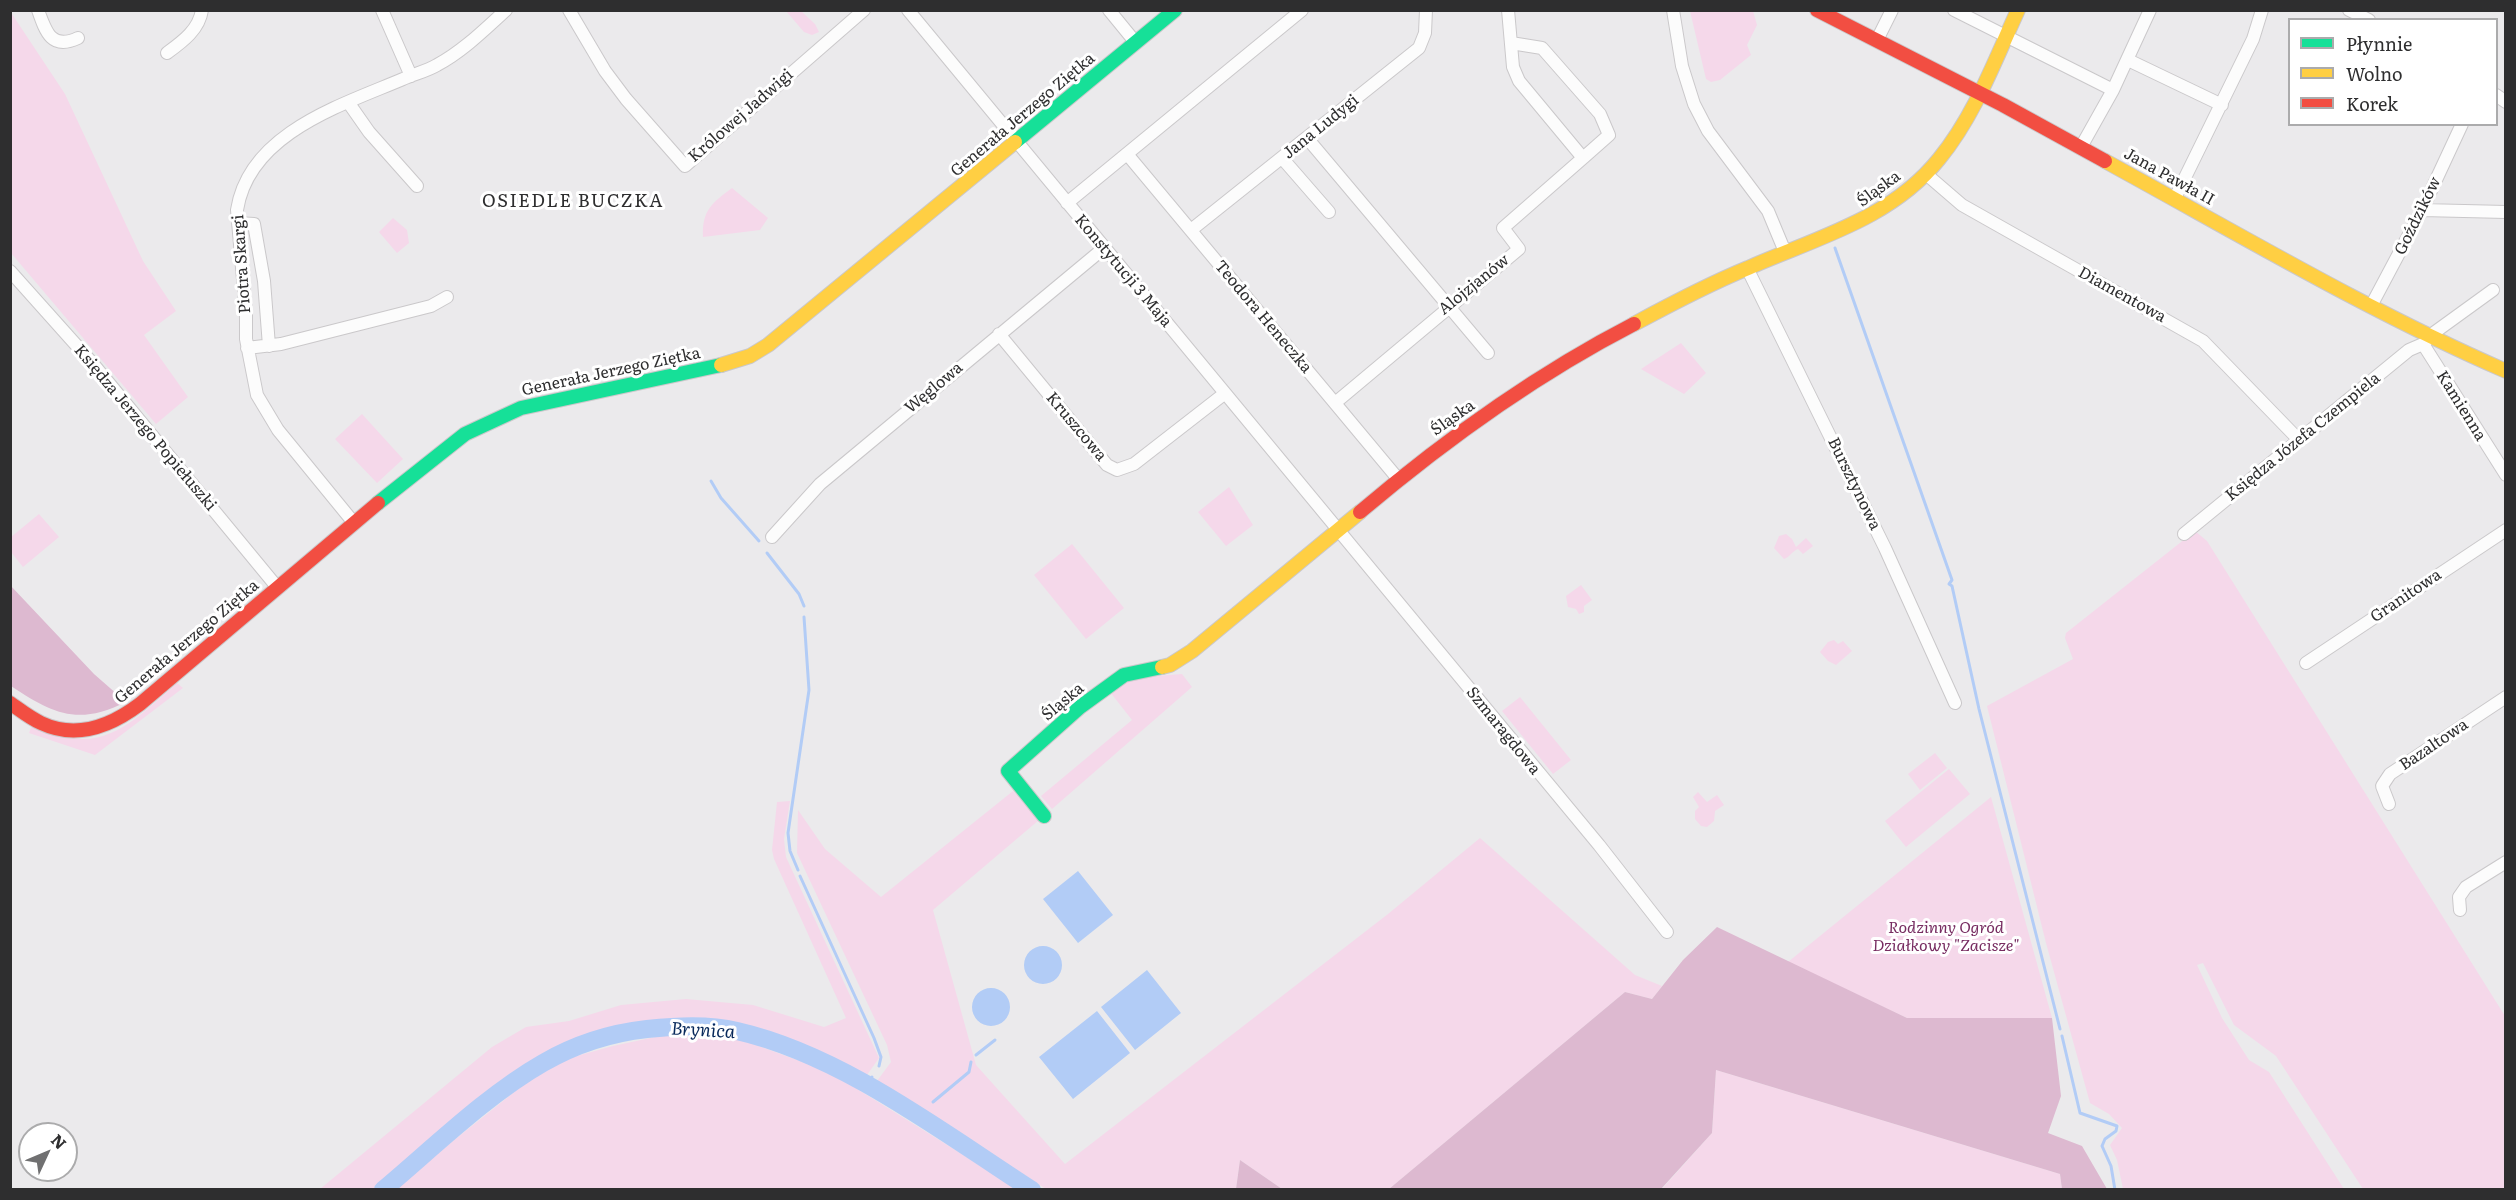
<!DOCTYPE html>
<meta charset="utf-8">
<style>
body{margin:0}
#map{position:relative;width:2516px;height:1200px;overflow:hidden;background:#ebeaec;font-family:Literata,serif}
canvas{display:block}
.frame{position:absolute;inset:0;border:12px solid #2e2e2f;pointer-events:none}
.legend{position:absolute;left:2288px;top:18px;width:210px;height:108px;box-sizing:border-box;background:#fff;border:2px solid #ababac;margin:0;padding:8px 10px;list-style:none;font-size:18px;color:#2e2e2f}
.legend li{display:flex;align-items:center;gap:12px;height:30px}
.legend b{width:30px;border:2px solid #ababac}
.north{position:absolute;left:18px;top:1122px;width:60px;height:60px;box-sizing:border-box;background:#fff;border:2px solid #ababac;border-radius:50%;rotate:46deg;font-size:16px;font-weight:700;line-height:24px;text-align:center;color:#2e2e2f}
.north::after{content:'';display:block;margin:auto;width:21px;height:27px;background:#707071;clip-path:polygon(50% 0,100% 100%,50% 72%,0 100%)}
</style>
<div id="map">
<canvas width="2516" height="1200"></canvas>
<div class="frame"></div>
<ul class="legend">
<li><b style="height:8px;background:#16e098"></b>Płynnie</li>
<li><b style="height:8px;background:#ffcf43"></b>Wolno</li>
<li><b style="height:8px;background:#f24e42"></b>Korek</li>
</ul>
<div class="north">N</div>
</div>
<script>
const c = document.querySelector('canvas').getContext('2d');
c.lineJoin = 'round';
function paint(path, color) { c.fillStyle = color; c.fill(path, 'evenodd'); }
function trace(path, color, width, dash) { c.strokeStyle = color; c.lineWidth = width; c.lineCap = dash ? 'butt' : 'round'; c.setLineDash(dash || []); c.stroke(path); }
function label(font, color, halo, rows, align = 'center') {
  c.font = font + ' Literata,serif'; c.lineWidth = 6; c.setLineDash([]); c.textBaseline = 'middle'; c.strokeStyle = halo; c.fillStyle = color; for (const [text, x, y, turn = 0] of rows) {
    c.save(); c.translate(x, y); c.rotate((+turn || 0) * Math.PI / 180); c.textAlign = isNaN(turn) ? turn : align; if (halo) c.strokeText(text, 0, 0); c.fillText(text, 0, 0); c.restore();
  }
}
paint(new Path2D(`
 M10,11L65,94L143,261L176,311L144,335L188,397L156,424L11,253Z
 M786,11H801L815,24L819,32L812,35L804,32Z
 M1690,11H1753L1757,25L1747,45L1751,55L1720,80L1711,82L1706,79Z
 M732,188L768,218L760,230L703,237C702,210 712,203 732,188Z
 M393,218L407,230L409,243L397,253L379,232Z
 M1681,343L1706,373L1684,394L1641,369Z
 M362,414L403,459L377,483L335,439Z
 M1229,487L1253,525L1226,546L1198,512Z
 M39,514L59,537L23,567L11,552V537Z
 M2195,531L2207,541L2505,1016V1189H2363L2276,1056L2234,1025L2203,963L2197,965L2222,1018L2249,1060L2269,1072L2344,1189H2123L2117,1160L2110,1145L2122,1128L2109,1114L2090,1103L2046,943L1987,706L2073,659L2065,638L2066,633Z
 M1786,534L1792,539L1796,547L1806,538L1813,546L1803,554L1798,549C1792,551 1790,557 1784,559L1774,548L1779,536Z
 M1072,544L1124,608L1086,639L1034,575Z
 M1581,585L1592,600L1584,606V612L1579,614L1576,609L1568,607L1566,596Z
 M1834,640L1838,644L1843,641L1852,651L1836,665L1828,661L1820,652L1828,642Z
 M1182,674L1192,687L1052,809L1041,796L1132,720L1110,692L1132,678Z
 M177,683L183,688L95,755L29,733L32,725C47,730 66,738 82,739C120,740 151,705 177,683Z
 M1520,697L1571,760L1553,774L1502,711Z
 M1935,753L1947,768L1920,790L1908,774Z
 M1949,769L1970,794L1906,847L1885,821Z
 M1013,791L1039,820L933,910L976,1065L1065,1164L1388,914L1480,838L1635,975L1662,986L1652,999L1625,992L1389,1189H1282L1240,1160L1236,1189H1046L877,1081L891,1062L887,1045L797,853L798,810L825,849L881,897Z
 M1698,792L1707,802L1717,795L1724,805L1715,811L1714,821L1707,827L1701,826L1695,819V811L1699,807L1693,797Z
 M1991,797L2052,1018H1907L1788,962Z
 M790,801L784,839L786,857L879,1058L867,1075L785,1040L754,1030L689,1022L622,1029L553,1053L505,1082L375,1189H320L492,1047L526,1027L569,1021L621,1005L686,999L753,1005L824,1027L846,1018L774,859L772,850L777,802Z
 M669,1034L737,1038L830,1072L1018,1189H393L528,1081L562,1060L613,1046Z
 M1716,1070L2060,1174L2062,1189L1661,1190L1712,1133Z`), '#f5d8ea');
paint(new Path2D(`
 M10,585L94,674L126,702C78,726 53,714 11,686Z
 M1717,927L1907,1018H2052L2061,1096L2048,1133L2082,1146L2107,1189H2062L2060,1174L1716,1070L1712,1133L1661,1189H1389L1625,992L1652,999L1683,960Z
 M1240,1160L1282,1189H1236Z`), '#ddb9d0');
paint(new Path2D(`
 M1078,871L1113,915L1078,943L1043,899Z
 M1024 965a19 19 0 1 1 38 0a19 19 0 1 1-38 0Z
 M1147,970L1181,1013L1135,1050L1101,1007Z
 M972 1007a19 19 0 1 1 38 0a19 19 0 1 1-38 0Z
 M1097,1011L1130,1053L1073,1099L1039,1057Z`), '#b2ccf6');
trace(new Path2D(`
 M1835,248L1952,580L1949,584L1952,586L1979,709L2060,1029
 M711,481L721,498L759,541
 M767,553L799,594L804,606
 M798,870L790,851L788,833L809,690L804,617
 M800,876L874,1038L881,1057L879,1066
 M2062,1036L2080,1113L2117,1126L2116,1131L2105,1139L2102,1146L2111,1166L2115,1190
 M976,1055L995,1040
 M867,1085L872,1077
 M933,1102L969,1072L971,1062
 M921,1119L925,1113`), '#b2ccf6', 3);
trace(new Path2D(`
 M383,1190C433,1148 487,1095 543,1063C574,1045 611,1033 647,1029C676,1026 708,1024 737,1031C842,1055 942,1132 1032,1190`), '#b2ccf6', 18);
const street = new Path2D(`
 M38,10C46,33 52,50 78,38
 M382,10L411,76
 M569,10L605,71L626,99L685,166L864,10
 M908,10L1599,845L1667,932
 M1109,10L1136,43
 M1673,10L1682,66L1694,104L1708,131L1768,211L1783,247L1788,251
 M1954,10L2113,90
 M2349,10L2369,20
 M1877,40L1892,10
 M1511,43L1542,48L1600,114L1609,135L1583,158
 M167,53C182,42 199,30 202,10
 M2128,60L2222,105
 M2496,95L2506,102
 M348,102L369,132L417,186
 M1307,138L1488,353
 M2081,147L2113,90L2150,10
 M1127,154L1399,480
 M1282,158L1329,212
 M1926,174L1962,205L2203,341L2299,440
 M2175,198L2253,39L2262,10
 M1067,203L1302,10
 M2422,210L2506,212
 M238,223L254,224L264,281L269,346
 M1191,230L1419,48L1425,33L1426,10
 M1747,268L1885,548L1955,703
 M10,271L94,365L277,587
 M2493,290L2435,332L2423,344L2506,475
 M2371,306L2422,210L2462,124
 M999,334L1107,465L1117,470L1134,464L1224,394
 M247,348L281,344L431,306L447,297
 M1335,403L1519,249L1503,228L1583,158L1519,81L1513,67L1508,10
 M354,523L278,430L257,395L246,339V314L237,210C249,133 342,105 403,79C414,74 427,71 437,65C463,51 484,30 506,10
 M2184,534L2409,350L2423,344
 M772,537L820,484L1104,248
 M2306,663L2506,530
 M2389,804L2382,786L2390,774L2506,697
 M2460,910L2459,897L2466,887L2506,862`);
const fast = new Path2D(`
 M1015,142L1175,10
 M378,503L465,434L521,408L721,365
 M1044,816L1008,771L1080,707L1124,675L1162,667`);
const slow = new Path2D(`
 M2105,161C2237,233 2368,311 2506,371
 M1634,324C1671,304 1709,284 1748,268C1816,238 1891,219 1939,159C1975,115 1995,60 2018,10
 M721,365L750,356L768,345L1015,142
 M1162,667L1170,665L1192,651L1360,512`);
const jam = new Path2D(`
 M1817,10L2003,105L2105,161
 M1360,512C1445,440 1535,375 1634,324
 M10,703C20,710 30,718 41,723C77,740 111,726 140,704L378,503`);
trace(street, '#cac8ca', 14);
trace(fast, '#cac8ca', 16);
trace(slow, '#cac8ca', 16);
trace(jam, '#cac8ca', 16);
trace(street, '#fcfcfc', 12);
trace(fast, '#16e098', 14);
trace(slow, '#ffcf43', 14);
trace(jam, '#f24e42', 14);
label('16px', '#2e2e2f', '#fff', [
 ["Generała Jerzego Ziętka",1023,115,-40],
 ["Królowej Jadwigi",741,116,-41],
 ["Jana Ludygi",1321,127,-39],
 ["Jana Pawła II",2169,177,29],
 ["Śląska",1879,189,-36],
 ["Goździków",2418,216,-64],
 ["Piotra Skargi",242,264,-94],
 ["Konstytucji 3 Maja",1123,271,50],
 ["Alojzjanów",1474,285,-39],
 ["Diamentowa",2122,295,29],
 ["Teodora Heneczka",1263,317,50],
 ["Generała Jerzego Ziętka",611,372,-12],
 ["Węglowa",934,388,-40],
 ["Kamienna",2461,406,58],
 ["Śląska",1453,418,-35],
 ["Kruszcowa",1076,427,50],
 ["Księdza Jerzego Popiełuszki",145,428,50],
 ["Księdza Józefa Czempiela",2303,437,-39],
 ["Bursztynowa",1854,484,64],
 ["Granitowa",2406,596,-34],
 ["Generała Jerzego Ziętka",187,642,-40],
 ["Śląska",1063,702,-40],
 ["Szmaragdowa",1503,731,51],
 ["Bazaltowa",2434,745,-34]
]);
label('italic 16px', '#772c61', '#fff', [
 ["Rodzinny Ogród",1946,928],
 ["Działkowy \"Zacisze\"",1946,946]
]);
c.letterSpacing = '1.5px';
label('18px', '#2e2e2f', '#fff', [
 ["OSIEDLE BUCZKA",573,202]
]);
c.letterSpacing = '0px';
label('italic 18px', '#07285a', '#fff', [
 ["Brynica",703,1031,3]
]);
</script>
